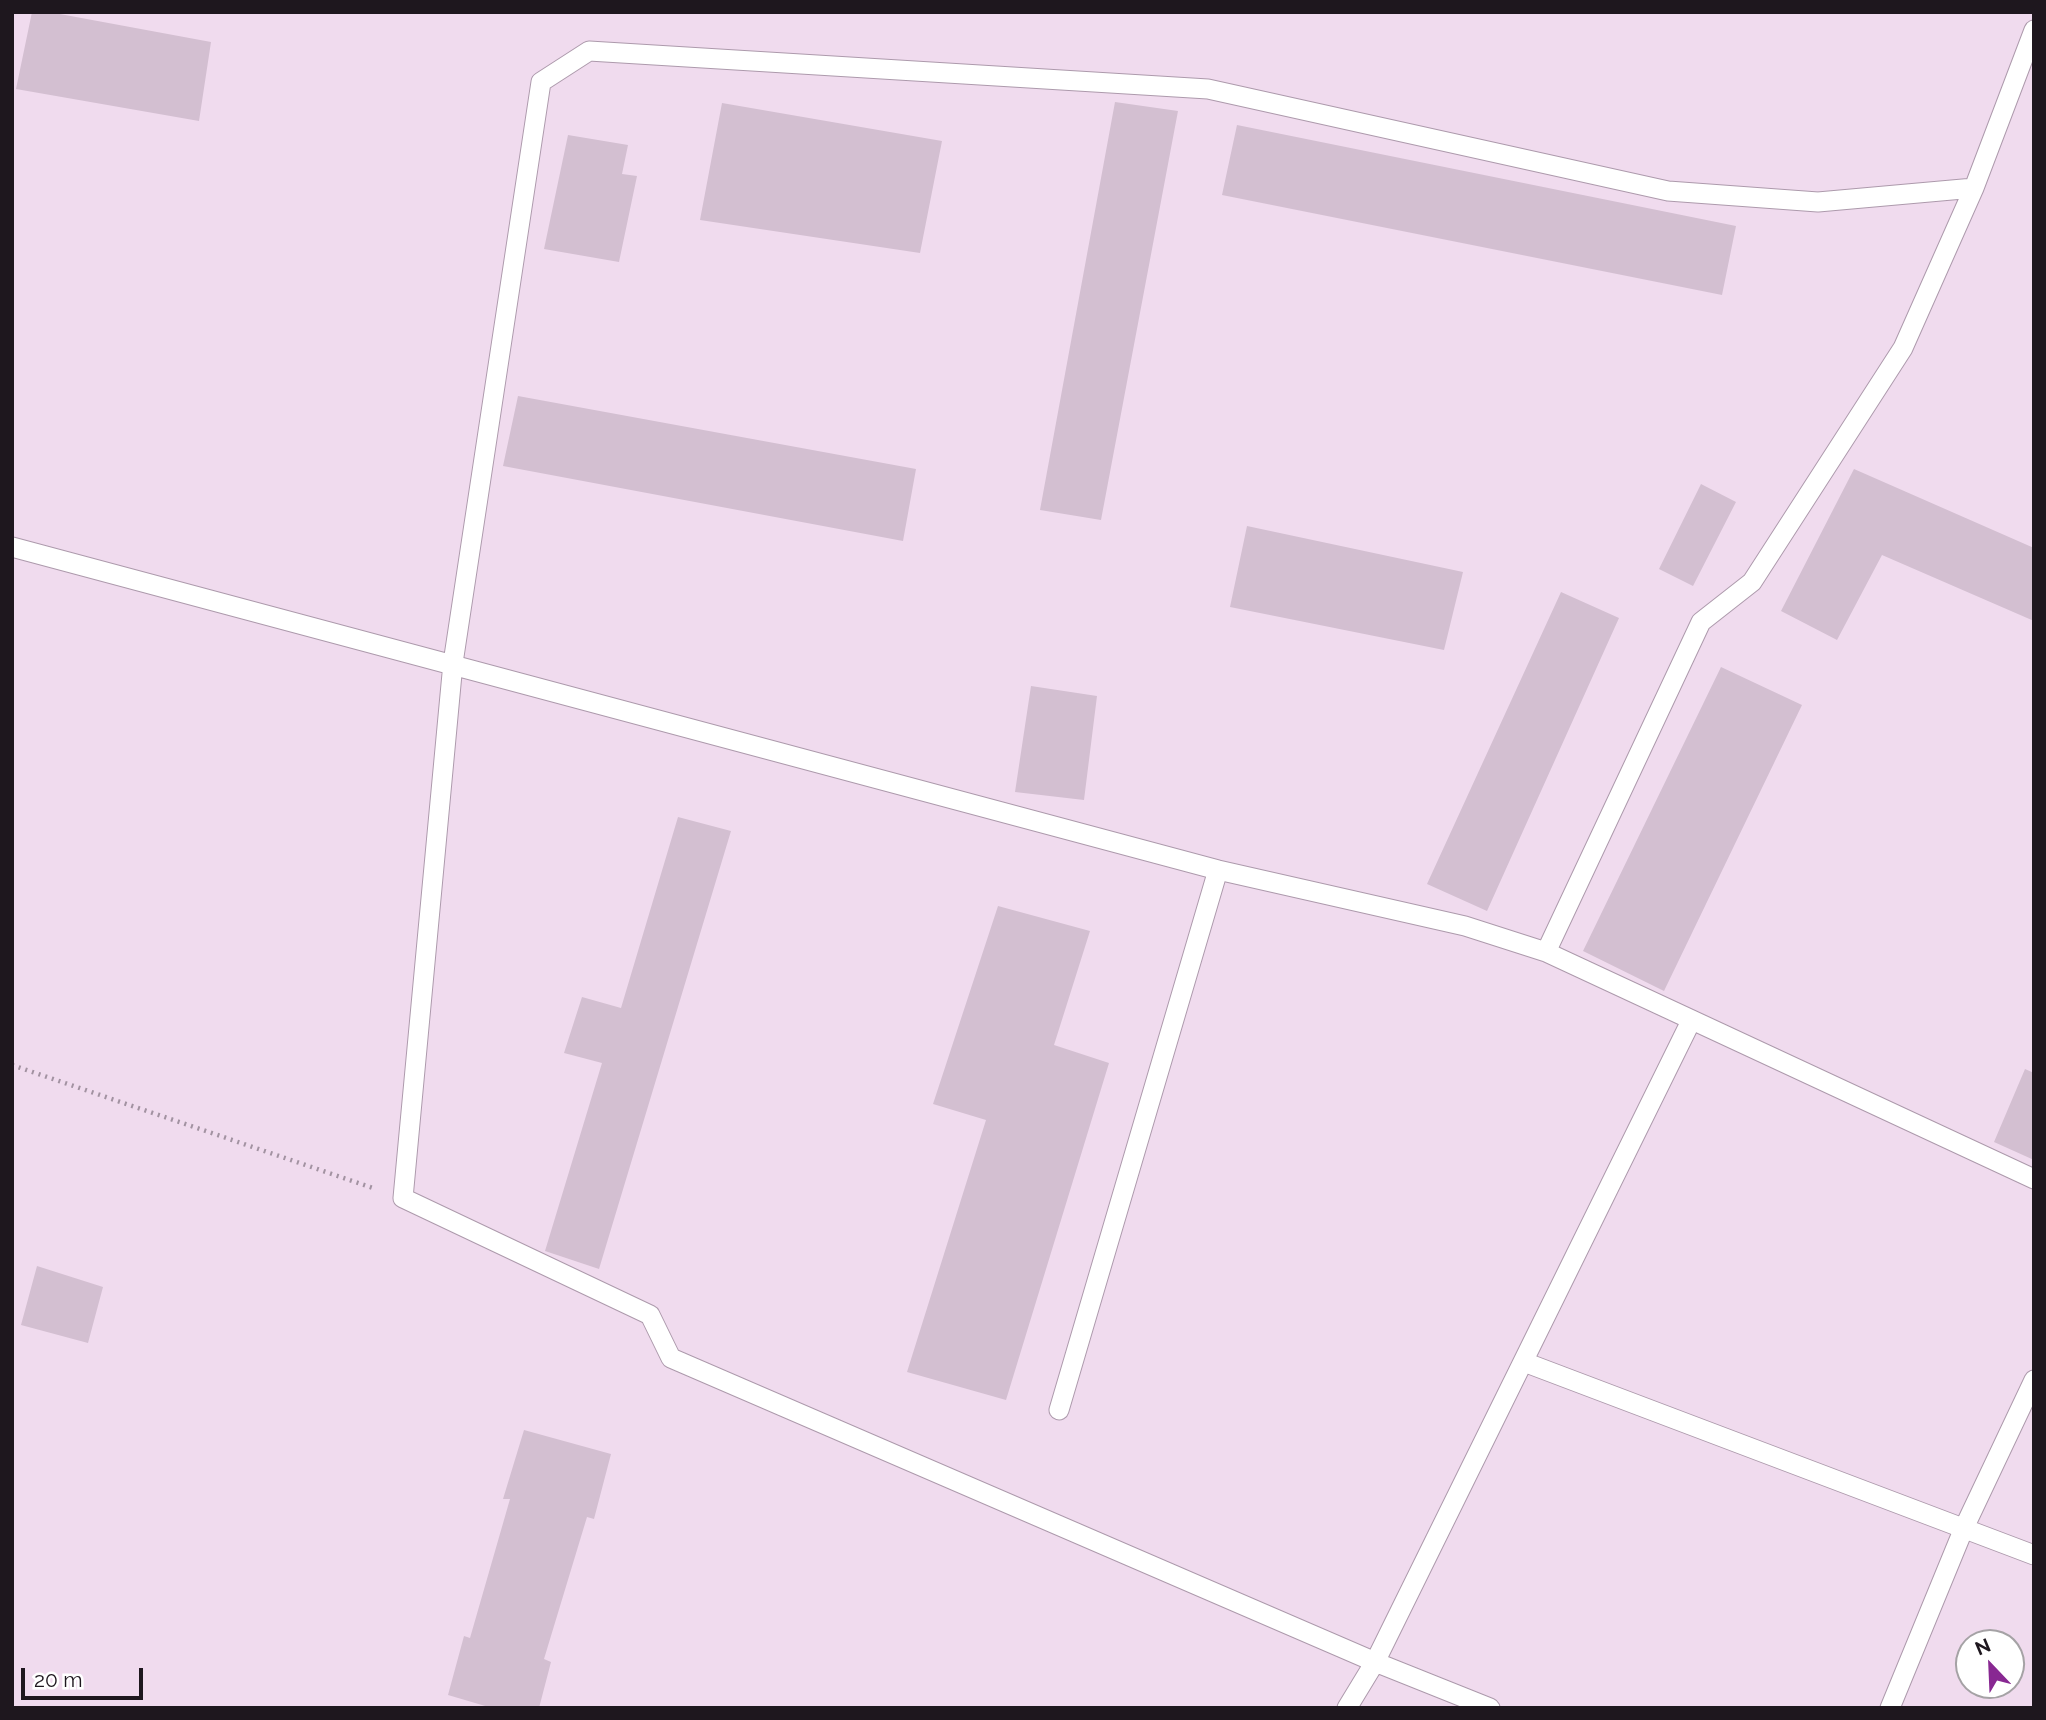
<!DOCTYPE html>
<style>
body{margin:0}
#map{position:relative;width:2046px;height:1720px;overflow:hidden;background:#f0dbee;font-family:Raleway,sans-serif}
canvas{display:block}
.frame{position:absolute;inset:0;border:14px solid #1e171e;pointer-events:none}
.north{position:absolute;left:1955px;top:1629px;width:70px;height:70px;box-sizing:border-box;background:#fff;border:2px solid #a5a2a5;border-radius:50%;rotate:337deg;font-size:19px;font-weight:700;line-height:28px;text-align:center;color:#1e171e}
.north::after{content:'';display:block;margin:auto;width:24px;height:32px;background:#882892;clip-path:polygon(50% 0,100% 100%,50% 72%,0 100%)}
.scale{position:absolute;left:21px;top:1668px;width:122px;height:32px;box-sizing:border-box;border:4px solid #1e171e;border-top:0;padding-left:9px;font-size:21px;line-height:24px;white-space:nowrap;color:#1e171e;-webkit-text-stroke:5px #fff;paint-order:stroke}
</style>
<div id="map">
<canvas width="2046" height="1720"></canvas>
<div class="frame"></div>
<div class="north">N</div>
<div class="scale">20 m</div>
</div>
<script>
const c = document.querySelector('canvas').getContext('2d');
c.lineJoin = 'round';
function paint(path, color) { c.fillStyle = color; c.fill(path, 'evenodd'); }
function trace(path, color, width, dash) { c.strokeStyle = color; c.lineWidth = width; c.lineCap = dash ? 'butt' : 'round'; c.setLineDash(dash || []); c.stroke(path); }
paint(new Path2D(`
 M32,12H49L211,42L199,121L16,89Z
 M1115,102L1178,111L1101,520L1040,510Z
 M722,103L942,141L920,253L700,220Z
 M1237,125L1736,226L1722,295L1222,195Z
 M568,135L628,145L622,174L637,176L619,262L544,249Z
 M518,396L916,469L903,541L503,466Z
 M1854,469L2034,548V621L1882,555L1837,640L1781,611Z
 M1701,484L1736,502L1693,586L1659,569Z
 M1247,526L1463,572L1444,650L1230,607Z
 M1561,592L1619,618L1487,911L1427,884Z
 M1721,667L1802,705L1664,991L1583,951Z
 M1031,686L1097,696L1084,800L1015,792Z
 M678,817L731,831L599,1269L545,1251L602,1063L564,1053L582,997L621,1008Z
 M998,906L1090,931L1054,1045L1109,1063L1006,1400L907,1372L986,1120L933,1104Z
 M2025,1069L2034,1073V1160L1994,1142Z
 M37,1266L103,1287L88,1343L21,1325Z
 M524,1430L611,1454L594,1519L587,1517L544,1659L551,1662L539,1708H492L448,1695L464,1636L470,1638L510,1499H503Z`), '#d3bfd1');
const service = new Path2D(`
 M12,547L1218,870L1465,926L1546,952L2034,1179
 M1546,952L1701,622L1752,582L1903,348L1974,188L2034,30
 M1524,1362L2034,1555
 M1059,1410L1218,870
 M1347,1708L1375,1662L1691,1021
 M1490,1708L1375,1662L671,1358L650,1315L403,1198L453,663L541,82L589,51L1208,89L1668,191L1818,202L1974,188
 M1890,1708L1964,1528L2034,1380`);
trace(service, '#ad9aac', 21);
trace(new Path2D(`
 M12,1065L373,1188`), '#a292a1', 4.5, [2, 5]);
trace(service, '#fff', 19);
</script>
